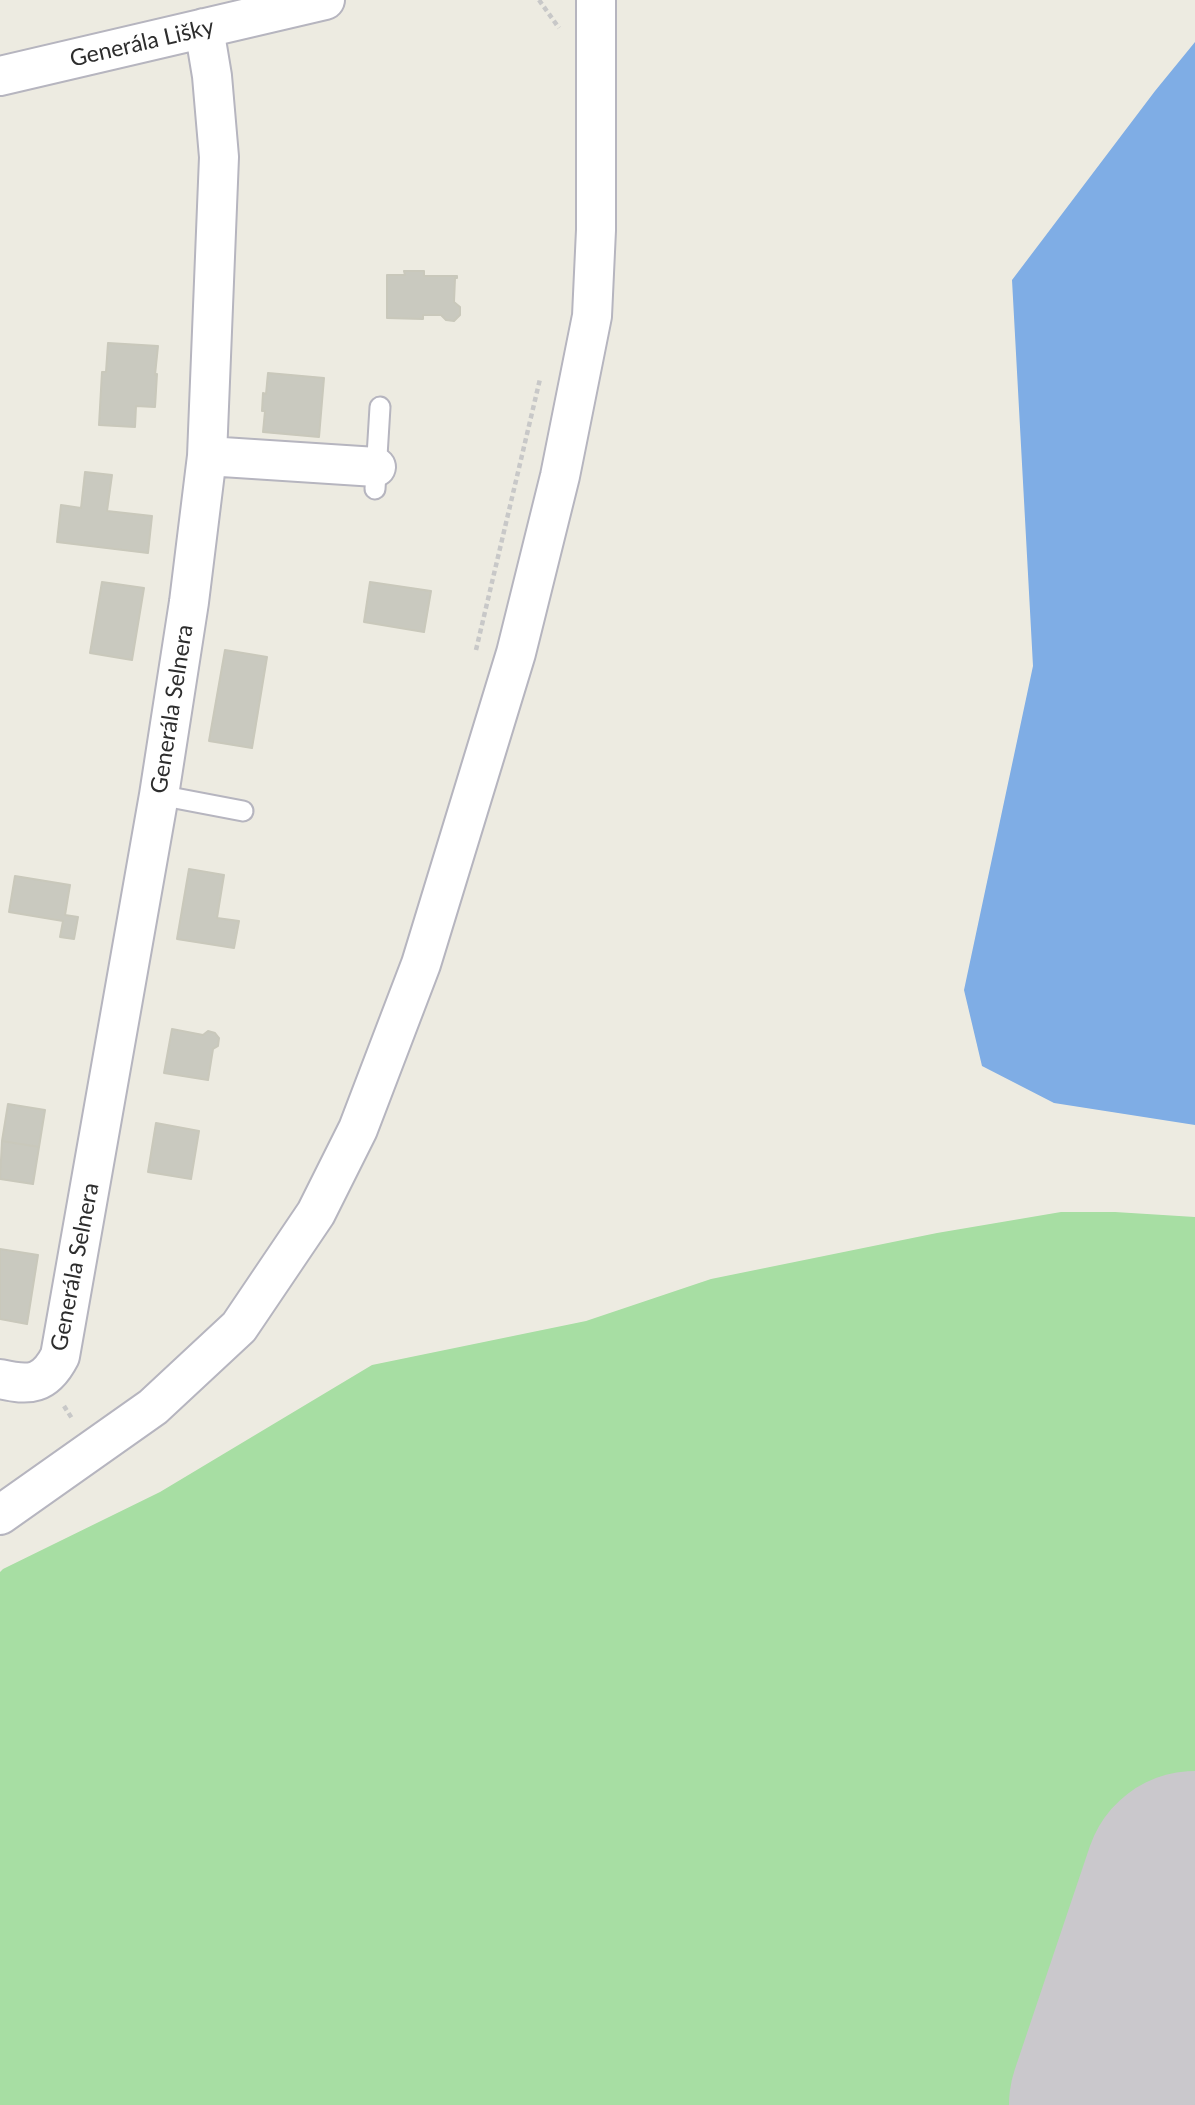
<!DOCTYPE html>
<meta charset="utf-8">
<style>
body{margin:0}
canvas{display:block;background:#edebe1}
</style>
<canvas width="1195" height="2105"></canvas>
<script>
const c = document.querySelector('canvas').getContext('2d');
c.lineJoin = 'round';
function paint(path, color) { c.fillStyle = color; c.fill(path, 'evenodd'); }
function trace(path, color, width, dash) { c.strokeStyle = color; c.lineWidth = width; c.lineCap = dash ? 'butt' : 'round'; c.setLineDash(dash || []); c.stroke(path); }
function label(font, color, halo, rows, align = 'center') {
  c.font = font + ' Lato,sans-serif'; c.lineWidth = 5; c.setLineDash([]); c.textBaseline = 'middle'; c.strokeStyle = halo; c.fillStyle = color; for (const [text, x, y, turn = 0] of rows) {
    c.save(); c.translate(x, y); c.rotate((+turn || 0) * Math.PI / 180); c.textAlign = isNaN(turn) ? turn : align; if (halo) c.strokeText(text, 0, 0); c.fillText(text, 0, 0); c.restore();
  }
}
paint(new Path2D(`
 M1061,1212H1115L1195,1217V2105H0V1572L3,1569L160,1492L372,1365L586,1321L711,1279L937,1233Z`), '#a7dea3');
paint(new Path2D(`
 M1195,42V1125L1054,1103L982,1066L964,990L1033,666L1012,280L1155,91Z`), '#7fade5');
trace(new Path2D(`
 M1120,2105L1195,1882`), '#cac8cc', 222);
const building = new Path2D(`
 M404,271H424V276H457V278H455L454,302L460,307V315L454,321L446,320L441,315H423V319L387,318V275H405Z
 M108,343L158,346L155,375L157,374L155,407L136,406L135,427L99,425L102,372H106Z
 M268,373L324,378L319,437L263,432L265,411H262L263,393L266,394Z
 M85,472L112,475L107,511L152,516L148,553L57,542L61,505L81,508Z
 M102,582L144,588L132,660L90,653Z
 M370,582L431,591L424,632L364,622Z
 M225,650L267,657L252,748L209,741Z
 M189,869L224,875L217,918L239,921L234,948L177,939Z
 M15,876L70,885L65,915L78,917L74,939L60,937L63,921L9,912Z
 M172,1029L203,1035L208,1031L215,1033L219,1038L218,1046L213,1049L208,1080L164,1073Z
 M8,1104L45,1110L39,1147L2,1141Z
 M156,1123L199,1131L191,1179L148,1172Z
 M2,1141L39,1147L33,1184L0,1179Z
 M0,1249L38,1255L27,1324L0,1319Z`);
paint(building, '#c9c9bf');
trace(building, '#c9c8bb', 2);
const service = new Path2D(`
 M375,489L380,407
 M159,795L243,811`);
const minor = new Path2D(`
 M0,76L325,0
 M207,456L376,467
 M0,1379C30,1386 45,1385 60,1356L159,795L189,602L207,456L219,157L212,76L204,28
 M0,1515L153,1407L239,1327L316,1213L358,1129L421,964L516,653L560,476L592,316L596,230V0`);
trace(service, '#b6b5bf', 23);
trace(minor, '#b6b5bf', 42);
trace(new Path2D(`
 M539,0L559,28
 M476,650L540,379
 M64,1406L73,1420`), '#c8c8c8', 4.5, [5, 3.5]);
trace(service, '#fff', 19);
trace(minor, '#fff', 38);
label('23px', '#2d2d2d', '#fff', [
 ["Generála Lišky",142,43,-13],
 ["Generála Selnera",172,709,-81],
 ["Generála Selnera",75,1267,-79]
]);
</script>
